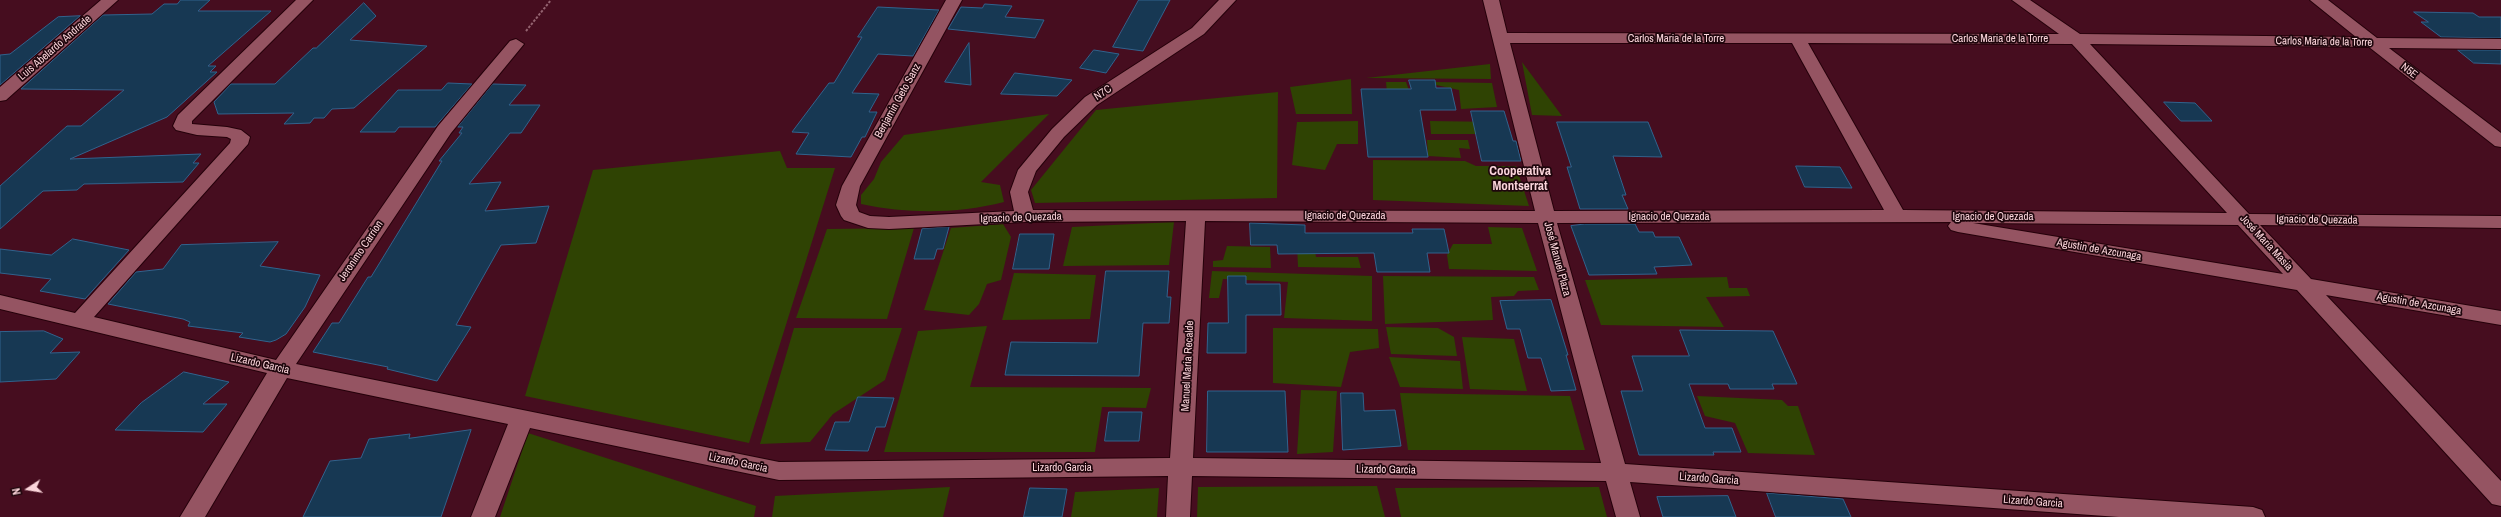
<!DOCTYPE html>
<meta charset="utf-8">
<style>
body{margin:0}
#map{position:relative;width:2501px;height:517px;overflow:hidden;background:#460d1f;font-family:"Archivo Narrow",sans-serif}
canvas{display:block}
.north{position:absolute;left:8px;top:469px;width:40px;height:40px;-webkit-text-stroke:3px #1e060c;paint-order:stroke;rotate:258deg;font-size:11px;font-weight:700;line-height:16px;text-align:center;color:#fbd5db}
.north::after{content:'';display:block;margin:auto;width:14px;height:18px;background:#fbd5db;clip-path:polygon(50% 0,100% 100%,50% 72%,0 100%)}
</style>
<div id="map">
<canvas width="2501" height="517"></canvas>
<div class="north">N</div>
</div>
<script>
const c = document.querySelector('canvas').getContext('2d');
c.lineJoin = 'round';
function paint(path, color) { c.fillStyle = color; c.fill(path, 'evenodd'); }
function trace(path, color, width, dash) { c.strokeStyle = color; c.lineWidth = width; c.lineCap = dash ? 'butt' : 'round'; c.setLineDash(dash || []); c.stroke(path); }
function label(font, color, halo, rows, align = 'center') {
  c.font = font + ' "Archivo Narrow",sans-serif'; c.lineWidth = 3.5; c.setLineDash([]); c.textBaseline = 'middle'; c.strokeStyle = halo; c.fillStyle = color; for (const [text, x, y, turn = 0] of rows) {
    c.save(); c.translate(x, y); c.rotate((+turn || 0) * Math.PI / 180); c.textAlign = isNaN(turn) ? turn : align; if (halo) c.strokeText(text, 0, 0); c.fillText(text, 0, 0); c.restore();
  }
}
paint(new Path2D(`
 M1522,62L1562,116L1532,115Z
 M1490,64L1491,79L1366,78Z
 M1351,79L1352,114H1296L1290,87Z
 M1386,82H1406L1410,93L1389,115Z
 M1435,82L1492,83L1497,107L1461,109L1459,90L1436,85Z
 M1278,92L1277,198L1035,203L1031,190L1096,110Z
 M1049,114L981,182L1000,185L1004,202C957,214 908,214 861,204V195L874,179L881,162L904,135Z
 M1358,121V144H1337L1325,170L1292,165L1297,122Z
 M1430,121L1498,122L1500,134H1431Z
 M1427,140H1468L1470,149L1459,148L1461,158L1428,156Z
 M780,151L787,168H835L749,443L525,396L593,170Z
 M1373,160L1465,161L1476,166H1516L1529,206L1373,200Z
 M1174,222L1169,265L1063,266L1072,227Z
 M1003,224L1011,237L1001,280L987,284L979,304L969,315L924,310L951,228Z
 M1488,227L1522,228L1537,271L1449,269L1447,255L1453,244H1492Z
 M914,228L887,319L796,318L827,229Z
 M1297,245H1314L1316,257H1358L1361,268L1298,267Z
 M1227,246L1270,247L1271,268L1213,267V261L1223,260Z
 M1212,271L1372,276V321L1284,318L1288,282L1223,279L1219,298H1209Z
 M1014,273L1096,275L1090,319L1002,320Z
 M1383,276L1534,277L1539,290L1518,291L1514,296L1491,297L1493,320L1385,324Z
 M1727,277L1729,288H1747L1750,296L1706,297L1724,327L1601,325L1585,280Z
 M987,326L970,387L1151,388L1146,408L1102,407L1095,452H884L918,331Z
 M1386,327L1438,328L1454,337L1457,356L1391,354Z
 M794,328H902L885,380L833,414L810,442L760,444Z
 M1273,328L1378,329L1379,348L1350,352L1341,387L1273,383Z
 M1462,337L1514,339L1527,391L1470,389Z
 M1389,357L1460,361L1463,389L1400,387Z
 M1301,390L1337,391L1333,452L1297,454Z
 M1400,393L1570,396L1585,450H1408Z
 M1697,396L1782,400L1788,406H1798L1815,455L1748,453L1735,423L1705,416Z
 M528,433L756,506L754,517H500Z
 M1377,486L1385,517H1197L1198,487Z
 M950,487L943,517H772L775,496Z
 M1599,487L1607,517H1401L1395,488Z
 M1159,488L1157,517H1071L1075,492Z`), '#2f4303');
const building = new Path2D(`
 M181,0H210L198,11H271L208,66H216L210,72H217L167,117L70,159L201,154L193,163H199L183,182L84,184L77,190L43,191L0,229V186L67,126H81L124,90L21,89L103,15L152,14L164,4H177Z
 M1139,0H1170L1143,51L1113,47Z
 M364,3L376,16L350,40L427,46L354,108L332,109L324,118H314L310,123L284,124L294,113L218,114L214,102L231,84H275L313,48H316Z
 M985,4L1012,6L1005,17L1044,20L1035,38L948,29L961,7L982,8Z
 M878,7L939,10L913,56L878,54L852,93L879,94L869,112H877L865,137H862L851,157L796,154L809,133L792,132L829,83H834L862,37H858Z
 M2414,12L2473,13L2479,17H2501V38L2441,37L2421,22H2428Z
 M80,16L0,85V55L10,54L58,17Z
 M969,43L971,85L945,82Z
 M1094,50L1119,54L1106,73L1080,68Z
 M2458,50H2501V64L2474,63Z
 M1015,73L1049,77L1072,80L1057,96L1001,94Z
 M1409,80H1435L1436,88H1451L1456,110H1420L1428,157H1368L1361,89H1411Z
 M448,83L472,84L435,127H399L395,132H360L398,90H441Z
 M493,84L526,85L509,105H540L521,133H510L469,184L501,182L485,211L549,206L536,243L501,245L456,325L471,327L437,381L387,369L388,367L313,352L332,323H339L368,277H371L442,161H439L462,133H459L463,127H458Z
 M2164,102L2195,103L2212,121H2181Z
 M1471,111H1504L1513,141H1516L1521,161H1482Z
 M1557,122H1648L1662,157L1613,156L1626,195H1622L1628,209H1580L1567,167H1571Z
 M1796,166L1840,167L1852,188L1805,187Z
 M1250,223L1305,225V233H1413L1412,229H1444L1449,253H1427L1430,272H1377L1374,253L1278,254L1277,245H1251Z
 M1585,224H1635L1639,232H1653L1655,237H1679L1692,265L1654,267L1657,274L1589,275L1571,226Z
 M949,227L943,249H937L934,259H914L922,229Z
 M1020,234H1054L1049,269H1013Z
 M73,239L129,250L85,299L40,291L51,279L0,273V249L51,255Z
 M278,242L260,266L320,275L305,307L286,334L276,340L270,342L239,337L243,333L188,326L190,322L183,319L108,304L136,272L163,269L181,245Z
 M1106,271H1169L1167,297H1171L1169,323H1143L1139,376L1005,375L1011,342L1097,343Z
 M1228,276H1246V284H1280L1281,315H1246V353H1207L1208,323H1228Z
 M1551,300L1568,355H1566L1576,390L1551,391L1541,358H1528L1520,329H1507L1500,301Z
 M1680,330L1773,331L1797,384H1772L1774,389H1730L1728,384H1689L1705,428H1732L1741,452H1713L1714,455H1639L1621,391H1643L1632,356H1689Z
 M44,331L63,339L50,353L80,352L56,379L0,382V332Z
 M184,372L229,382L203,404H227L203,432L115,430L141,403Z
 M1208,391H1285L1288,452H1207Z
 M1341,393H1363L1364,411L1395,410L1401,446L1343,450Z
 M858,397L894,398L885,427H876L868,451L825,450L835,422H849Z
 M1109,412H1142L1139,441H1105Z
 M471,430L441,517H303L330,461L361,458L369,439L410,434L409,438Z
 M1030,488L1067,489L1062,517H1024Z
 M1767,493L1843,499L1851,517H1776Z
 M1728,496L1736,517H1663L1657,497Z`);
paint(building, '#173853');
trace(building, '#31638d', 1);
const street = new Path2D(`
 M101,0H118L6,100L0,101V87Z
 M296,0H313L192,121V124L227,127L241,130L250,137L248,144L94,317L276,360L438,126L510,41L516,39L524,44L451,133L296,364L779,462L1170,458L1186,221L1025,222L889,229L868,228L844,220L841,216L836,205L842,186L946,0H962L860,186L856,205L859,212L870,216L889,217L1014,211L1010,192L1018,170L1052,129L1085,97L1192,28L1219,0H1236L1204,34L1097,105L1064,137L1036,171L1028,192L1033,210L1535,211L1483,0H1499L1507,33L2059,34L2012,0H2030L2080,34L2356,37L2310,0H2328L2377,38L2501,39V49L2389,48L2501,133V147L2495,146L2369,47L2090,44L2249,214L2501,216V228L2260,225L2311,279L2501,311V325L2326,295L2501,481V506L2492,504L2297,290L1958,232L1951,230L1948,226L1951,222L1557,223L1625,464L2253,507L2262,510L2265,517H2119L1630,482L1640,517H1616L1606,481L1192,476L1190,517H1166L1168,476L779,480L530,428L495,517H471L508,424L287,378L205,517H180L267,373L0,309V295L75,313L230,143L231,139L227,137L197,135L176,130L173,126L178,115ZM1510,43H1792L1884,210L1554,211ZM1808,43L2072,44L2227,213L1903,210ZM1205,221L1538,223L1601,463L1193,458ZM1973,223L2238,225L2283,274Z`);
trace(street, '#25000a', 2);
trace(new Path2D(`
 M526,31L551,0`), '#946370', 2, [2.5, 1.5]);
paint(street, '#955462');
label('11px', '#fbd5db', '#1e060c', [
 ["Carlos Maria de la Torre",1676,39],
 ["Carlos Maria de la Torre",2000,39],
 ["Carlos Maria de la Torre",2324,42,1],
 ["Luis Abelardo Andrade",55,48,-41],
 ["N5E",2409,71,38],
 ["N7C",1103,93,-33],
 ["Benjamin Geto Sanz",898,101,-61],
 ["Ignacio de Quezada",1345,216],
 ["Ignacio de Quezada",1669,217],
 ["Ignacio de Quezada",1993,217],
 ["Ignacio de Quezada",1021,218,-2],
 ["Ignacio de Quezada",2317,220,1],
 ["José Maria Masia",2266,243,47],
 ["Agustin de Azcunaga",2099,250,10],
 ["Jeronimo Carrion",361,251,-56],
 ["José Manuel Plaza",1557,259,75],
 ["Agustin de Azcunaga",2419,304,10],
 ["Lizardo Garcia",260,364,13],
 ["Manuel Maria Recalde",1188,366,-87],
 ["Lizardo Garcia",738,463,12],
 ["Lizardo Garcia",1062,468],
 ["Lizardo Garcia",1386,470,1],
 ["Lizardo Garcia",1709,479,4],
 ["Lizardo Garcia",2033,502,4]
]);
label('bold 13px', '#fbd5db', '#1e060c', [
 ["Cooperativa",1520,172],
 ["Montserrat",1520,187]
]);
</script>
